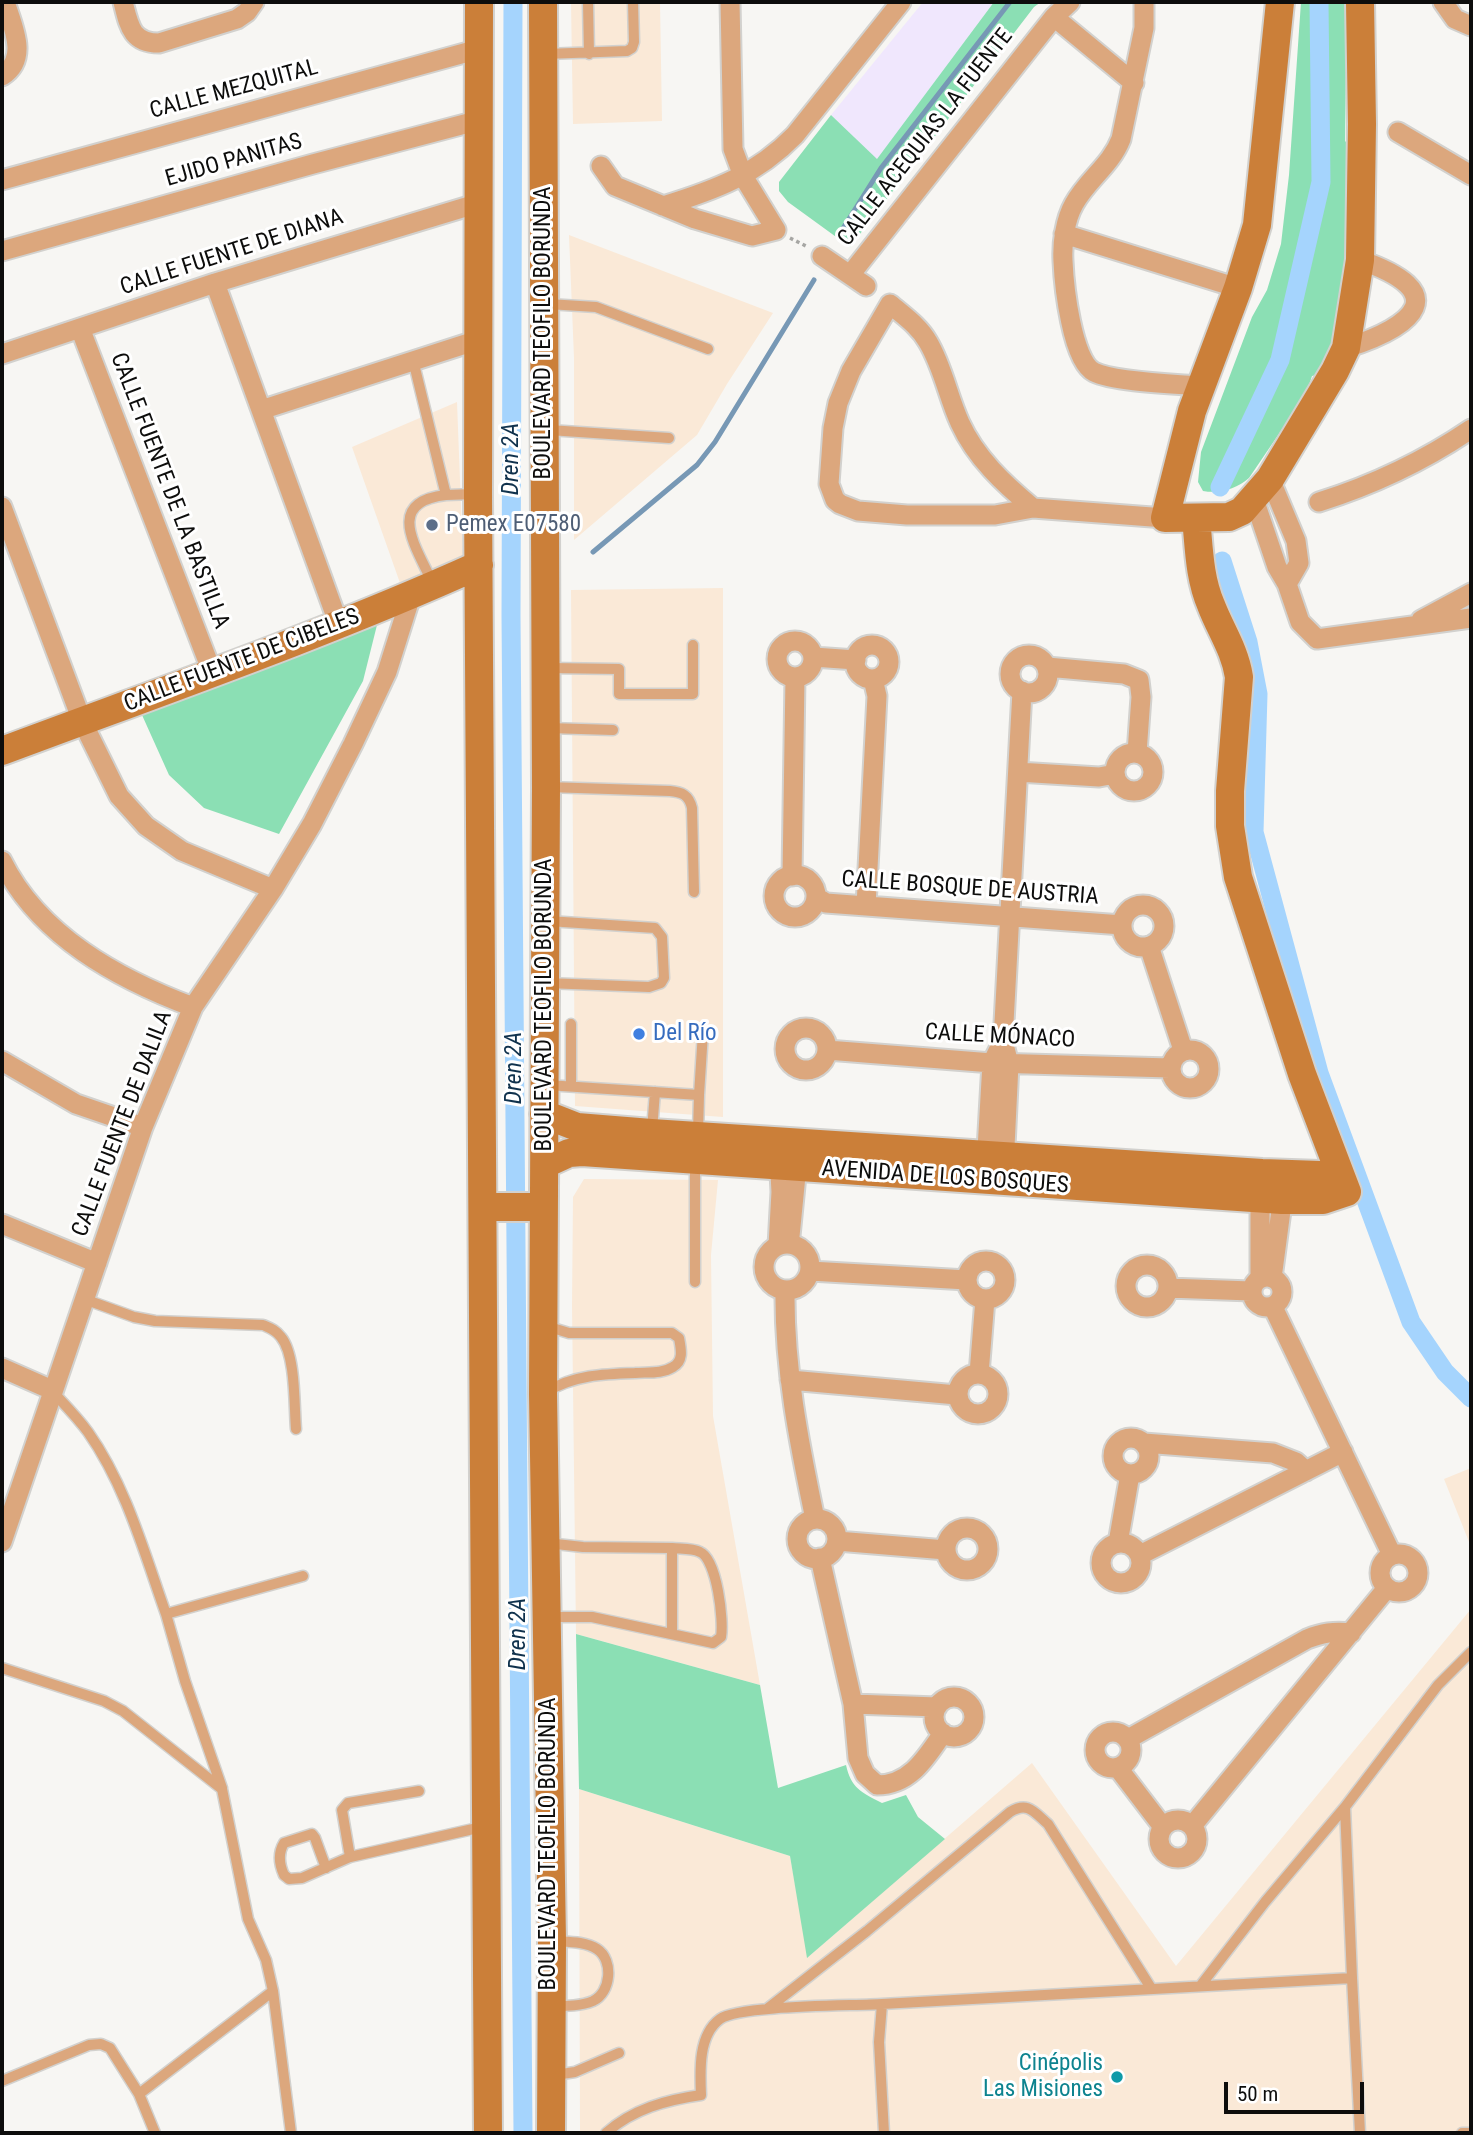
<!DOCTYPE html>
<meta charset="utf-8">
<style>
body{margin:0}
#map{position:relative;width:1473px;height:2135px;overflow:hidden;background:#f7f6f3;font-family:"Roboto Condensed",sans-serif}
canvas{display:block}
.frame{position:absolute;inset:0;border:4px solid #0d0d0c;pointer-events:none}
.scale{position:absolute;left:1224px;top:2082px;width:140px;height:32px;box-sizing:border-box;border:4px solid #0d0d0c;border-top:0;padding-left:9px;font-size:21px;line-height:24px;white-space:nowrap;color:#0d0d0c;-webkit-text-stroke:5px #fff;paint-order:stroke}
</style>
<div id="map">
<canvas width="1473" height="2135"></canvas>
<div class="frame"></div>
<div class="scale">50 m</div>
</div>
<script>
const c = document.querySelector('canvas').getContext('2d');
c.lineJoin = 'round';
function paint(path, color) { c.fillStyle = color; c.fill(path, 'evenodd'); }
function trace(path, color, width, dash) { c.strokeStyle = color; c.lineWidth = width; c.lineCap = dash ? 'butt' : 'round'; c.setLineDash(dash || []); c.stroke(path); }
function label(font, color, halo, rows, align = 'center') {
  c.font = font + ' "Roboto Condensed",sans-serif'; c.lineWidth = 6; c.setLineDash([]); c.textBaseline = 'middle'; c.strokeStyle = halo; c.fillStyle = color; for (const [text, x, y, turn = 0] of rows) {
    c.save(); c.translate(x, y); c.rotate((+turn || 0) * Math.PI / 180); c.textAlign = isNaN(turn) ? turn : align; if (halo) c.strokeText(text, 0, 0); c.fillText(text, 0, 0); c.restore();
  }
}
paint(new Path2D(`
 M571,2H660L662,121L573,124Z
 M569,235L773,313L727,384L697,435L574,540V358Z
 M457,402L463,559L400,583L352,447Z
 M723,588V1117L575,1106L571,590Z
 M584,1179L718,1180L711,1255L713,1416L760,1685L576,1634L572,1306L573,1197Z
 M1471,1468V1547L1444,1479Z
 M1471,1609V2133H580L579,1789L790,1856L808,1957L1032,1763L1176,1966Z`), '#fae9d7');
paint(new Path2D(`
 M923,2H994L877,160L831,115Z`), '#f0e7fd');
paint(new Path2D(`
 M994,2H1041L1034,7L850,247L788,202L779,191V182L831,115L877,159Z
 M1301,2H1347L1345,141L1352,148L1348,276L1340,327L1325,373L1312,376L1306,394L1249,478C1236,489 1220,494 1203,491L1198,482L1201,452L1252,317L1267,290L1281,244L1289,175Z
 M380,613L363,681L279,834L204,808L169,775L142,715Z
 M576,1634L760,1685L778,1788L846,1765C851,1788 861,1792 882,1803L906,1795L918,1817L945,1839L807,1958L790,1856L579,1789Z`), '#8bdfb4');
trace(new Path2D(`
 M842,230L881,168L1010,2
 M593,552L697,465L715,442L814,280`), '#7798b5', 5);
trace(new Path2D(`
 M513,2L511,615L523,2133
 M1220,487L1280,360L1321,182L1319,2
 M1222,561L1248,642L1258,694L1254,832L1319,1073L1411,1322L1445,1372L1471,1398`), '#a5d4fd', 19);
const lane = new Path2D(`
 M588,2L589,54
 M545,54L627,51L632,48L634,42L633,2
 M548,304L596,307L708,349
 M413,360L446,495L475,494
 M549,430L669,438
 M433,584C417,548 383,502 446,495
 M549,668L619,669V694H693V645
 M549,728L613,730
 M547,787L670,791C682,792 689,795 692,808L694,892
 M546,983L649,987L661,983L664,978L662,937L655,928L548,921
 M571,1024V1086
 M547,1085L699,1095L703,1032
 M652,1130L655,1092
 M698,1133L699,1095
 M695,1282V1161
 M84,1299L134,1317L155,1321L263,1325C270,1328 276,1330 281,1337C296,1355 294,1406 296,1429
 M546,1326L569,1333H672L679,1338C681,1349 684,1361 673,1367C662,1374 648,1372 635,1373C603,1374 574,1375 546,1392
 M52,1391C64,1404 77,1417 88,1432C126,1486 144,1552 166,1614L303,1576
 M547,1543L583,1547L672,1548
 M166,1614L185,1681L222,1788
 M547,1617H592L713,1643L721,1637C724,1621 717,1559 700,1552C692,1548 680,1549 672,1548V1634
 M2,1668L104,1701L123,1711L222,1789L248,1919L266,1960L273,1991L291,2133
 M1345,1807L1352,1978
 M350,1857L342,1810L348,1803L419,1791
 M326,1868L315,1838L312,1834L284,1843C278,1853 279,1864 284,1875L289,1879L302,1878L350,1857L482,1827
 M553,1941C567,1942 585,1941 597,1949C614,1960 611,1993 593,2001C581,2006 567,2006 554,2006
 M1201,1985L1265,1902L1345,1807L1438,1685L1471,1652
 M767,2009L867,1931L1010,1812C1028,1801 1034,1812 1048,1824L1151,1988
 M555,2075L575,2072L619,2053
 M2,2081L89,2045L101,2044L110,2048L139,2094L155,2133
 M139,2094L273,1991
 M606,2133C633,2109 666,2100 701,2095C700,2071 698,2035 720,2019C739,2005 852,2006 882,2004
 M884,2133L879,2042L882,2004L1352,1978L1360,2133
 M1462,2133H1471`);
const street = new Path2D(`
 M123,2C129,25 131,43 159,43L237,19L247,12L254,2
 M1144,2V28L1121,139C1111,165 1087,180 1074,204C1065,220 1062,243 1063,261C1064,285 1072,361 1094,372C1114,382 1175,384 1200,386
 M1443,2L1455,19L1471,26
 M1054,17L1134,83
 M2,76C29,59 13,27 5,2
 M1398,132L1471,175
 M601,166L615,186L695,219L752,236L776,230L743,176L733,149L730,2
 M2,180L479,49
 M663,206C715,190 756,175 795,135L901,2
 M1064,234L1238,288
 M2,251L313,164L480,120
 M822,256L866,286
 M850,275L1054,17L1070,2
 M215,283L339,625
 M80,328L212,672
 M1346,348C1416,326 1453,292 1360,260
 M2,354L215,283L479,203
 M261,410L478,340
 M1270,479L1296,541L1299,563L1287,584
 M1254,499L1277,567L1287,584L1300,622L1317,639L1471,618
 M1319,502C1373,485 1424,461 1471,429
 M2,507L82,721L119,796L146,826L182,851L273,889
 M1033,508C1004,484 976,458 960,423C948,397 943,367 928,342C919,326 904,316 890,304L851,371L838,403L833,428L829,484L835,500L840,504L858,511L907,515H995L1033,508L1165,518
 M1421,620L1471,593
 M777 659a18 18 0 1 1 36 0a18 18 0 1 1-36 0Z
 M855 662a17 17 0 1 1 34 0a17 17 0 1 1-34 0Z
 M1010 674a19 19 0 1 1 38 0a19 19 0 1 1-38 0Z
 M813,657L856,660
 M1047,667L1124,674L1139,680L1141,697L1137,753
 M1115 772a19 19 0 1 1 38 0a19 19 0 1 1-38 0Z
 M1018,772L1099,777L1115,774
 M2,861C39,936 118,979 193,1007
 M774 896a21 21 0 1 1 42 0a21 21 0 1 1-42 0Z
 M792,876L795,677
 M816,897L826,903L1122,925
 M1122 926a21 21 0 1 1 42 0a21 21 0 1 1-42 0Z
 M866,906L877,696L873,679
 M1149,946L1183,1050
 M785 1049a21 21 0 1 1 42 0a21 21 0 1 1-42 0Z
 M1171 1069a19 19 0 1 1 38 0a19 19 0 1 1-38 0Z
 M827,1050L992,1063L1170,1068
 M2,1061L76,1104L143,1127
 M986,1167L992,1063L998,1051
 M1004,1167L1009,1064L1003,1041L1022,691
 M2,1224L97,1263
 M790,1236L798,1155
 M764 1267a23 23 0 1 1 46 0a23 23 0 1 1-46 0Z
 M778,1246L781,1192L779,1155
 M967 1280a19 19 0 1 1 38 0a19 19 0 1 1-38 0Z
 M1126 1286a21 21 0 1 1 42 0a21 21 0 1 1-42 0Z
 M810,1271L967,1280
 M1252 1292a15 15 0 1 1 30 0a15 15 0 1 1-30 0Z
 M1260,1278V1188
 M1272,1278L1284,1188
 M1168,1288L1251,1291
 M785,1290C784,1367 799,1443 815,1519
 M1273,1307L1392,1555
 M2,1368L52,1390
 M958 1394a20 20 0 1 1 40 0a20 20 0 1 1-40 0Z
 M979,1374L985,1299
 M790,1380L957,1395
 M1113 1456a18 18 0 1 1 36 0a18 18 0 1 1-36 0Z
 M1144,1443L1273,1453L1296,1462L1306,1471
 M797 1539a20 20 0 1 1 40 0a20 20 0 1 1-40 0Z
 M946 1549a21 21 0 1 1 42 0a21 21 0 1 1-42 0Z
 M837,1541L946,1550
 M2,1542L143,1127L193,1007L273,889L312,824L353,744L387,672L411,596
 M1118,1543L1130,1474
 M1101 1563a20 20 0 1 1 40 0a20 20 0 1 1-40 0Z
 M1380 1573a19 19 0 1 1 38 0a19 19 0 1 1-38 0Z
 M1140,1555L1343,1452
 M820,1558L853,1704L858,1758L865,1774L877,1785C910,1785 926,1758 943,1733
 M934 1717a20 20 0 1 1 40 0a20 20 0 1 1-40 0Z
 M853,1704L937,1707
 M1095 1750a18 18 0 1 1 36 0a18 18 0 1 1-36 0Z
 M1128,1739L1307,1639C1322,1633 1334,1631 1351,1633
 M1118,1768L1163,1827
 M1159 1839a19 19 0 1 1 38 0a19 19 0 1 1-38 0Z
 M1192,1826L1387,1588`);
const secondary = new Path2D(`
 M479,2L478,494L488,2133
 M543,2L546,787L543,1394L552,1941L551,2133
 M1280,2L1257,225L1238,288L1192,411L1165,518L1229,517L1242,511L1270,479L1335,371L1346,348L1360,260L1362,124L1360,2
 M2,751C162,691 324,635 479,565
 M544,1114L577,1127L651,1133L1262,1173L1320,1175L1338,1172
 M545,1164L569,1153L582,1152L1282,1200H1323L1347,1192L1302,1074L1238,877L1230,826V791L1239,677C1235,650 1220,629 1211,605C1199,577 1199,547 1196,518
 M484,1207H543`);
trace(lane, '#d2d1ce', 13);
trace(street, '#d2d1ce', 23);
trace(secondary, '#d2d1ce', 32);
trace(new Path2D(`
 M790,238L808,247`), '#a6a6a3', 3.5, [3.5, 3.5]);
trace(lane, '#dca77d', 10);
trace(street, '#dca77d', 19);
trace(secondary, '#cb7f39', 28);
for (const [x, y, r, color] of [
 [432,525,7,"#5c6f8a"],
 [639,1034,7,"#3f7fe0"],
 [1117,2077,7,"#0f9aa8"]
]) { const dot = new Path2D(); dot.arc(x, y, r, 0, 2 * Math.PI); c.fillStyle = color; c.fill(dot); trace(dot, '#fff', 2.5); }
label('23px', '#0d0d0c', '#fff', [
 ["CALLE MEZQUITAL",234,90,-15],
 ["CALLE ACEQUIAS LA FUENTE",926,138,-52],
 ["EJIDO PANITAS",234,161,-16],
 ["CALLE FUENTE DE DIANA",232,253,-18],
 ["BOULEVARD TEOFILO BORUNDA",544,333,-90],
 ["CALLE FUENTE DE LA BASTILLA",169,491,69],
 ["CALLE FUENTE DE CIBELES",242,661,-21],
 ["CALLE BOSQUE DE AUSTRIA",970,889,4],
 ["BOULEVARD TEOFILO BORUNDA",545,1005,-90],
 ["CALLE MÓNACO",1000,1037,3],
 ["CALLE FUENTE DE DALILA",123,1124,-69],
 ["AVENIDA DE LOS BOSQUES",945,1178,4],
 ["BOULEVARD TEOFILO BORUNDA",549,1844,-90]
]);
label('23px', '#4e5e75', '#fff', [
 ["Pemex E07580",446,525]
], 'left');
label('23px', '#366cbe', '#fff', [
 ["Del Río",653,1034]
], 'left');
label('23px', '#0d838f', '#fff', [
 ["Cinépolis",1103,2064],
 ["Las Misiones",1103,2090]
], 'right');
label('italic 24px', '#10324d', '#fff', [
 ["Dren 2A",512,459,-90],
 ["Dren 2A",515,1068,-90],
 ["Dren 2A",519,1634,-90]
]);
</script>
